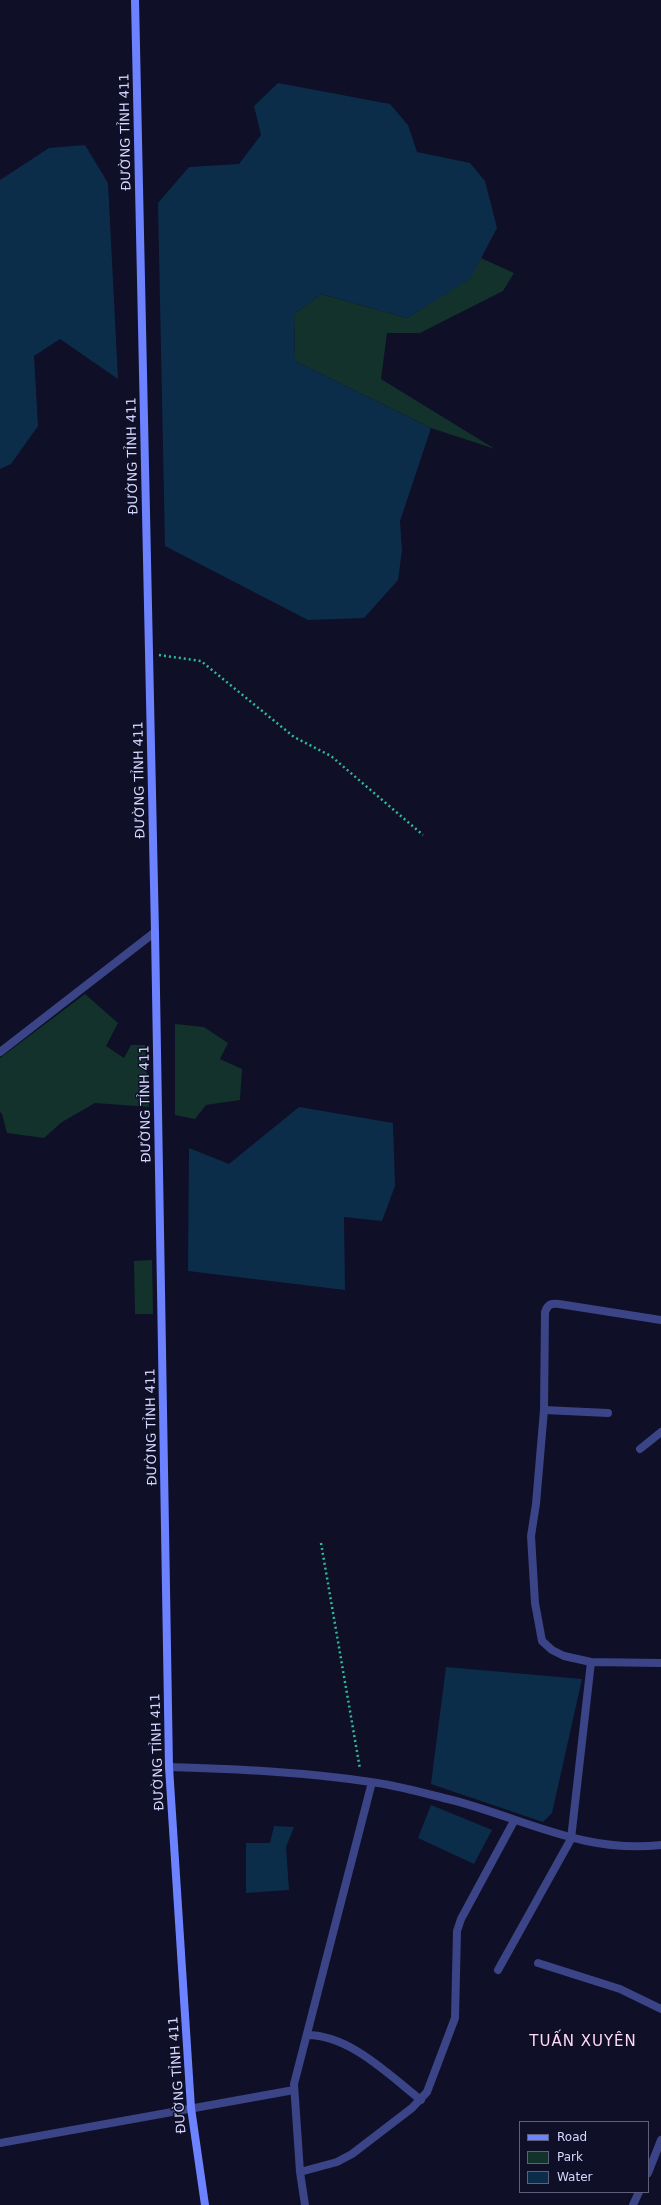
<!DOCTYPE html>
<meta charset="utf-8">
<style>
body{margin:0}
#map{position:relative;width:661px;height:2205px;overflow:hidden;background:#0f0f27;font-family:"DejaVu Sans",sans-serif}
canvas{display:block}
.legend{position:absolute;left:519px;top:2121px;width:130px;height:72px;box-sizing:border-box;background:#0f0f27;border:1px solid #5f5f7d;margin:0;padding:5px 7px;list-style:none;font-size:12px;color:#d6d8ff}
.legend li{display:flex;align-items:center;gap:8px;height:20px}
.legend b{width:20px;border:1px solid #5f5f7d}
</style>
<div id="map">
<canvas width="661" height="2205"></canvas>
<ul class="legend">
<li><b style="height:5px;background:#6d82ff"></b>Road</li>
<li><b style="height:11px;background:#12322b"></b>Park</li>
<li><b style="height:11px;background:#0c2d4a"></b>Water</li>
</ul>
</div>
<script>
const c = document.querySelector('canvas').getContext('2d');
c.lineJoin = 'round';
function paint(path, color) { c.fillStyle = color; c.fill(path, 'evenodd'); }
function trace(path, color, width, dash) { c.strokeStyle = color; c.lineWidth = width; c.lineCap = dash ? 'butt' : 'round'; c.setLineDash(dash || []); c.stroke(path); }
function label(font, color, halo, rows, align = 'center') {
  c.font = font + ' "DejaVu Sans",sans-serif'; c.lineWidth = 3; c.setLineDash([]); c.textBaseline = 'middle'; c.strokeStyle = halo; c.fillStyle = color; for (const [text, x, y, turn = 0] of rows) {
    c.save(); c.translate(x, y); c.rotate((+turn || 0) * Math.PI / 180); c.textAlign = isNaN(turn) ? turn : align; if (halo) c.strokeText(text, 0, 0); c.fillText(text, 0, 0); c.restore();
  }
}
paint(new Path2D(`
 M481,258L514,273L503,291L420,333H387L381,379L495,449L431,428L295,361L294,314L321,294L407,318L469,279Z
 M85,994L118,1023L106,1046L124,1058L131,1045H145L149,1107L95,1103L62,1122L44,1138L7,1133L2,1114L0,1112V1058Z
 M175,1024L204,1027L228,1043L220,1059L242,1069L240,1100L206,1105L195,1119L175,1115Z
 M152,1260L153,1314H135L134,1261Z`), '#12322b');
paint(new Path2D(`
 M278,83L390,104L408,125L417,152L470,163L485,181L497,228L470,279L407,318L321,294L294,314L295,361L431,428L400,521L402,550L398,580L364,618L308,620L165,546L158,203L189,167L239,164L261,135L254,106Z
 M85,145L108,183L118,379L60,339L34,356L38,426L11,464L0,469V180L49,148Z
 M299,1107L393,1123L395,1186L382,1221L344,1217L345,1290L188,1271L189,1148L229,1164Z
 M446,1667L582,1679L552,1813L543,1822L431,1784Z
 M431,1805L492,1830L474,1864L418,1838Z
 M274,1826L294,1827L286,1847L289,1890L246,1893V1843H270Z`), '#0c2d4a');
trace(new Path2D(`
 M159,655L201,661L294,737L331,756L423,835
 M321,1543L360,1769`), '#2fba9a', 2.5, [2, 3]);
trace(new Path2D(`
 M0,1052L155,932`), '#3a4487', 8);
trace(new Path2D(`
 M661,1320L559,1304C551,1303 548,1304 545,1312L544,1410L536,1504L531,1536L535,1603L542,1641L552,1650L564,1656L591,1662L661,1663
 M544,1410L608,1413
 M640,1449L661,1432
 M169,1767C237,1769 304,1772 371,1782C396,1785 423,1793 448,1799C521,1817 582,1854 661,1845
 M538,1963L620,1989L661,2009
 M498,1970L571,1839L591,1662
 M307,2035C350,2035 389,2075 421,2100
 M0,2143L294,2090
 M300,2172L337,2162L352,2154L412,2108L427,2092L455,2018L457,1931L461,1919L514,1821
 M648,2173L661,2140
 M305,2205L300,2172L294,2084L372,1782
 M633,2205L639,2192`), '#3a4487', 8);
trace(new Path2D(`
 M135,0L155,932L169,1767L191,2108L205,2205`), '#6d82ff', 8);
label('13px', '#d6d8ff', '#0f0f27', [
 ["ĐƯỜNG TỈNH 411",126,132,-91],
 ["ĐƯỜNG TỈNH 411",133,456,-91],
 ["ĐƯỜNG TỈNH 411",140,780,-91],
 ["ĐƯỜNG TỈNH 411",146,1104,-91],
 ["ĐƯỜNG TỈNH 411",152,1427,-91],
 ["ĐƯỜNG TỈNH 411",158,1752,-92],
 ["ĐƯỜNG TỈNH 411",178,2075,-94]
]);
c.letterSpacing = '1px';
label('15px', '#ffd8f7', '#0f0f27', [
 ["TUẤN XUYÊN",583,2042]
]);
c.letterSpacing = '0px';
</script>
